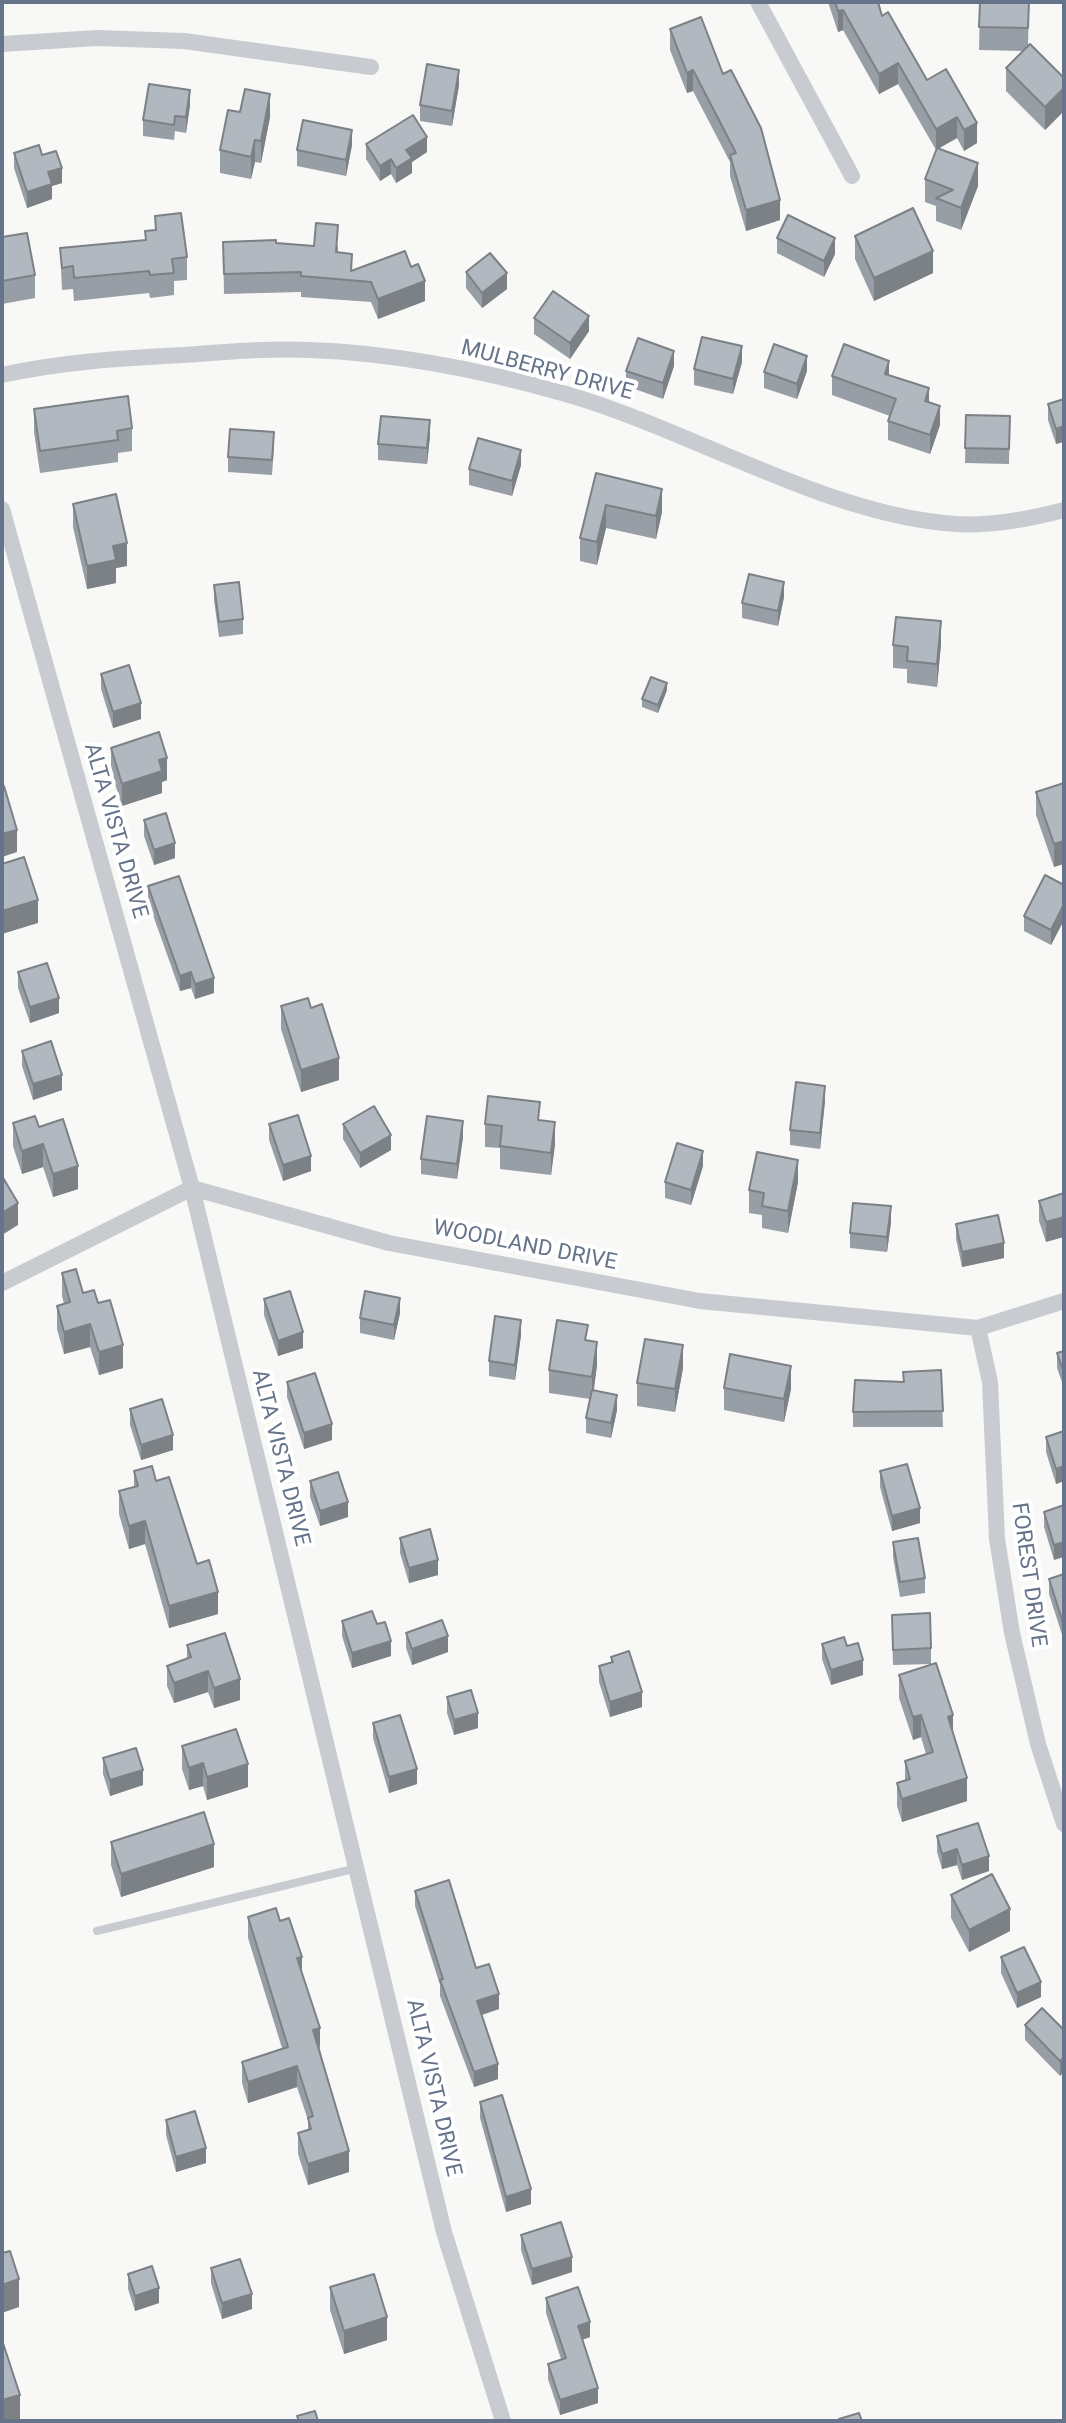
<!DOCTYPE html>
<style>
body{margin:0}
#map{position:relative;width:1066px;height:2423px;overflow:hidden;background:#f8f9f6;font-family:Roboto,sans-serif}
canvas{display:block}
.frame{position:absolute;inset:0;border:4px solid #65748a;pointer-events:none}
</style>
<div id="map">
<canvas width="1066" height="2423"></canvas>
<div class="frame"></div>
</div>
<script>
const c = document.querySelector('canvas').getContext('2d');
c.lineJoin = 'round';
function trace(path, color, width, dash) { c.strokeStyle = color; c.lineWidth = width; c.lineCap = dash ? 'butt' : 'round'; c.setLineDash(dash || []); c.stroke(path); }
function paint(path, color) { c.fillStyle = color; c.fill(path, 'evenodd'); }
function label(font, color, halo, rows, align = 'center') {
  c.font = font + ' Roboto,sans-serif'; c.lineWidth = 8; c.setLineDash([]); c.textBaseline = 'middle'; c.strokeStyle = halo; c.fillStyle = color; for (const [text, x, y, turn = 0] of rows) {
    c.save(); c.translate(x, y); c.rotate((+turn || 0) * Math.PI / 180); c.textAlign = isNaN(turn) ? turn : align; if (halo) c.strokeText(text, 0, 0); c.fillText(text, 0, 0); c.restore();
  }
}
trace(new Path2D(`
 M97,1931L357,1868`), '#c8cbd0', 8);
trace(new Path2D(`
 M758,2L852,176
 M2,44L97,38L184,41L371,67
 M2,375C61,362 122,358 183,355C225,352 267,348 310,350C395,353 485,371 566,394C690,430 818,510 944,523C984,528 1026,520 1064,510
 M2,509L192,1188L444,2232L503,2421
 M2,1283L192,1188L389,1243L700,1301L978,1328L1064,1301
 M978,1328L990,1382L997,1539L1012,1633L1038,1744L1064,1824`), '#c8cbd0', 16);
paint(new Path2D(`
 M828,2H878L882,16L927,80L977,143L964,151L957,138L939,148L978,186L961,230L936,221V206L925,202V179L936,150L898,84L879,94L843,30L838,32Z
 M980,2H1029L1028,46L1064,78V111L1045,130L1006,91V68L1024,51L979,50Z
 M670,29L723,74L780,220L746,231L730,176V162L693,91L687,93L670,50Z
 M459,85L452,126L420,121V105Z
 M190,105L186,133L175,131L174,140L143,136V120Z
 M270,117L261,163L255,162L251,179L220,173V150Z
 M366,144L427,152L412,162V173L396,183L391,174L380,181L366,159Z
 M352,145L346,176L297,166V150Z
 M14,153L42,155L62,183L52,186V199L27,208L14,168Z
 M155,216L187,257V280L174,281V295L150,298L149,293L74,301L73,289L62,290L60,248L145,240V231L155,230Z
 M855,236L933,273L874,301L855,259Z
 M2,237L35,275V298L2,304Z
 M777,238L835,254L824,277L777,253Z
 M223,242L276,243L314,246H338V252L352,271L425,301L378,319L371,302L301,297V292L224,294Z
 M466,272L507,289L482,308L466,288Z
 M534,318L589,331L570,359L534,334Z
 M742,362L733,394L694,385V369Z
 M674,366L663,399L626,386V371Z
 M807,371L797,399L764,388V372Z
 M889,375L929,403L940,425L930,454L888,440V421L890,416L832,395V376Z
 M1064,399L1056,444L1048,420V404Z
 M34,409L132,428V451L118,453V462L40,473L34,432Z
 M966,415L1010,416L1009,464L965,463Z
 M430,436L427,464L378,460V444Z
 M274,447L272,475L228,472V457Z
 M521,465L512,496L469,485V469Z
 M596,473L662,512L656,539L606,528L597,565L580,561V538Z
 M73,504L127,566L116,568V583L87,589L73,527Z
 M214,585L243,619V634L219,637L214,600Z
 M784,597L778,626L742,618V603Z
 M941,644L937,687L907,683V669L893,668V645Z
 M101,674L141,719L113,728L101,689Z
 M667,690L658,713L642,707V699Z
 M111,748L167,780L162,782V793L122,806L111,771Z
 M1064,783L1054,867L1036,815V792Z
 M144,820L175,858L154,865L144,836Z
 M1064,885V920L1051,945L1024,931V916Z
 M148,886L214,993L195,999L191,988L180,991L148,901Z
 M18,972L59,1013L30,1023L18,988Z
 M281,1006L339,1080L301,1092L281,1029Z
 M22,1051L62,1090L33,1100L22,1066Z
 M825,1101L820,1149L790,1145V1130Z
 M540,1120L555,1144L551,1175L500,1169V1148L485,1147V1124Z
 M13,1123L39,1127L78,1189L53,1197L43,1167L22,1174L13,1146Z
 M269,1124L311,1171L283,1181L269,1140Z
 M343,1124L391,1150L360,1168L343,1139Z
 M463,1137L457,1179L421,1174V1159Z
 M703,1166L691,1205L665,1198V1182Z
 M798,1182L788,1233L762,1228V1215L749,1213V1190Z
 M1064,1193L1046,1242L1039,1221V1201Z
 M891,1222L887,1252L850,1248V1233Z
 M956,1224L1004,1258L962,1267L956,1239Z
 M62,1273L83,1293L98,1303L123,1368L99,1375L90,1347L64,1354L57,1329V1306L64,1304L62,1296Z
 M264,1299L303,1348L278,1356L264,1315Z
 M400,1313L394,1340L360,1333V1318Z
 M521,1335L515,1380L489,1376V1361Z
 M588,1341L597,1365L594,1390L617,1410L611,1438L586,1433V1418L590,1399L549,1393V1370Z
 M1064,1351V1388L1057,1368V1353Z
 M683,1368L675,1412L637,1406V1383Z
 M941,1370L943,1427H853V1412L903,1382Z
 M287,1382L332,1440L304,1449L287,1397Z
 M724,1388L791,1389L784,1422L724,1410Z
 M130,1409L173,1450L141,1460L130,1425Z
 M1064,1431V1481L1056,1484L1046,1452V1437Z
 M134,1471L156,1481L197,1564L218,1614L169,1628L145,1544L129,1549L119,1514V1491L134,1487Z
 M880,1471L920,1523L892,1531L880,1487Z
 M310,1481L348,1517L320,1526L310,1497Z
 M1064,1505L1054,1560L1044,1527V1512Z
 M400,1538L438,1575L409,1583L400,1553Z
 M893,1542L925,1578V1593L900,1597L893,1557Z
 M1064,1574V1654V1641L1049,1594V1579Z
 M342,1621L377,1624L391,1656L352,1668L342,1636Z
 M892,1630L931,1648V1664L893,1665Z
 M406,1633L448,1652L412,1665L406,1648Z
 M822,1644L847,1646L863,1675L831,1685L822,1659Z
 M187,1645L240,1700L214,1708L208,1692L174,1703L167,1686V1666L187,1658Z
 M611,1657L642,1707L610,1717L599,1682V1666L611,1662Z
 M899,1675L953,1734L967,1801L902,1822L897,1806V1783L905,1781V1761L926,1754L921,1737L913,1740L899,1698Z
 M447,1697L478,1728L454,1735L447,1713Z
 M373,1723L417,1784L389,1793L373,1738Z
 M182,1746L248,1787L207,1800L203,1786L189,1790L182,1769Z
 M103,1758L143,1785L110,1796L103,1774Z
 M937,1836L989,1871L962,1880L957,1865L942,1869L937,1852Z
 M111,1842L214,1867L121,1897L111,1865Z
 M415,1891L476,1968L499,2009L482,2015L498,2079L474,2087L440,1996V1985L415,1906Z
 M951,1895L1010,1931L969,1952L951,1918Z
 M248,1917L280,1921L302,1973L349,2172L308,2185L298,2154V2133L308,2130V2120L297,2087L248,2103L242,2083V2062L282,2048L248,1938Z
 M1001,1957L1041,1997L1017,2008L1001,1973Z
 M1025,2025L1064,2030L1060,2076L1025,2040Z
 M480,2102L531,2204L506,2212L480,2118Z
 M166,2120L206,2163L176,2172L166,2135Z
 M521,2235L572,2272L532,2285L521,2250Z
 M211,2268L252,2309L222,2319L211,2283Z
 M128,2274L159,2303L135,2311L128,2289Z
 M330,2287L387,2340L344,2354L330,2310Z
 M546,2298L590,2337L582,2340L598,2403L560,2415L548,2379V2364L561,2359L546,2313Z`), '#989ea5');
paint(new Path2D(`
 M843,10V30L838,32V11Z
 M898,63V84L879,94V74Z
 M459,70V85L452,126V111Z
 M693,70V91L687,93V73Z
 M1064,88V111L1045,130V107Z
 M190,90V105L186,133V117Z
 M270,94V117L261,163V141Z
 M957,117V138L936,150V129Z
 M977,123V143L964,151V130Z
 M352,130V145L346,176V160Z
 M427,137V152L412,162V173L396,183V168L406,150Z
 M255,140V162L251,179V157Z
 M391,159V174L380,181V166Z
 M978,163V186L961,230V208Z
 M62,168V183L52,186V199L27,208V192L48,172Z
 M780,200V220L746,231V210Z
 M835,238V254L824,277V261Z
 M933,251V273L874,301V278Z
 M507,273V289L482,308V293Z
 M425,281V301L378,319V299Z
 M589,316V331L570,359V343Z
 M742,346V362L733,394V379Z
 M674,351V366L663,399V383Z
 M807,356V371L797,399V384Z
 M889,361V381L885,374Z
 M929,388V407L925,401Z
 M940,406V425L930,454V435Z
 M430,420V436L427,464V448Z
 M1064,426V442L1056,444V429Z
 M521,450V465L512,496V481Z
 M662,489V512L656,539V516Z
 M606,505V528L597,565V542Z
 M127,543V566L116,568V583L87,589V566L113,546Z
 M784,582V597L778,626V611Z
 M941,621V644L937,687V664Z
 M667,683V690L658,713V705Z
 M141,703V719L113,728V712Z
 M167,758V780L162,782V793L122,806V784L159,760Z
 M17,830V852L2,857V834Z
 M1064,841V864L1054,867V844Z
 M175,843V858L154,865V850Z
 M38,900V923L2,934V911Z
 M1064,904V920L1051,945V930Z
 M191,972V988L180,991V976Z
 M214,978V993L195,999V984Z
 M59,998V1013L30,1023V1007Z
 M339,1058V1080L301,1092V1070Z
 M62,1075V1090L33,1100V1084Z
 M825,1086V1101L820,1149V1133Z
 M463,1121V1137L457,1179V1164Z
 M555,1122V1144L551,1175V1153Z
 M391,1135V1150L360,1168V1153Z
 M43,1144V1167L22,1174V1151Z
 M703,1151V1166L691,1205V1190Z
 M311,1156V1171L283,1181V1165Z
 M798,1160V1182L788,1233V1211Z
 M78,1166V1189L53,1197V1174Z
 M18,1203V1225L2,1235V1213Z
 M891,1206V1222L887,1252V1237Z
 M1064,1217V1237L1046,1242V1222Z
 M1004,1243V1258L962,1267V1252Z
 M400,1298V1313L394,1340V1325Z
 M521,1320V1335L515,1380V1365Z
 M90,1324V1347L64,1354V1332Z
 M303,1332V1348L278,1356V1341Z
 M597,1342V1365L592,1400V1377Z
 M123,1345V1368L99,1375V1352Z
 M683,1345V1368L675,1412V1389Z
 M791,1366V1389L784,1422V1399Z
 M617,1395V1410L611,1438V1423Z
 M332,1424V1440L304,1449V1433Z
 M173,1435V1450L141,1460V1445Z
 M1064,1466V1481L1056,1484V1469Z
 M348,1502V1517L320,1526V1511Z
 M920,1508V1523L892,1531V1516Z
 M145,1521V1544L129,1549V1526Z
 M1064,1542V1557L1054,1560V1545Z
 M438,1560V1575L409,1583V1568Z
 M218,1592V1614L169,1628V1606Z
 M448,1636V1652L412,1665V1649Z
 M391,1641V1656L352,1668V1653Z
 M863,1660V1675L831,1685V1670Z
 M208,1671V1692L174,1703V1683Z
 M240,1679V1700L214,1708V1688Z
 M642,1692V1707L610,1717V1702Z
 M478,1713V1728L454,1735V1720Z
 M921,1715V1737L913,1740V1717Z
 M953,1715V1738L948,1717Z
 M203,1763V1786L189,1790V1768Z
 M248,1764V1787L207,1800V1777Z
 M417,1769V1784L389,1793V1777Z
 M143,1770V1785L110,1796V1780Z
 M967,1778V1801L902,1822V1799Z
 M214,1844V1867L121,1897V1874Z
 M957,1849V1865L942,1869V1854Z
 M989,1856V1871L962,1880V1865Z
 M1010,1909V1931L969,1952V1930Z
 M302,1957V1978L297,1958Z
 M1041,1982V1997L1017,2008V1993Z
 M499,1994V2009L477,2016V2001Z
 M320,2028V2049L313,2030Z
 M1064,2057V2072L1060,2076V2061Z
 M498,2064V2079L474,2087V2072Z
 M297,2066V2087L248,2103V2082Z
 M206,2148V2163L176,2172V2157Z
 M349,2151V2172L308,2185V2164Z
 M531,2189V2204L506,2212V2197Z
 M572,2257V2272L532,2285V2269Z
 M19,2279V2307L2,2313V2285Z
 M159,2288V2303L135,2311V2296Z
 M252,2294V2309L222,2319V2303Z
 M387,2317V2340L344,2354V2331Z
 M590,2322V2337L578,2341V2326Z
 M598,2388V2403L560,2415V2400Z
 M20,2395V2421H2V2400Z`), '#7c8186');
const building = new Path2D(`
 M835,2H878L882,16L888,12L927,80L946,69L977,123L964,130L957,117L936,129L898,63L879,74L843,10L838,11Z
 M980,2H1029L1028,28L979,27Z
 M701,17L723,74L731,70L761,128L780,200L746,210L730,155L736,153L693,70L687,73L670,29Z
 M1030,44L1064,78V88L1045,107L1006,68Z
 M427,64L459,70L452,111L420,105Z
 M149,84L190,90L186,117L175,116L174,125L143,120Z
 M245,89L270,94L261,141L255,140L251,157L220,150L228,110L240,112Z
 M413,115L427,137L406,150L412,158L396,168L391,159L380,166L366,144Z
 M303,120L352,130L346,160L297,150Z
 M39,145L42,155L56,151L62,168L48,172L52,184L27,192L14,153Z
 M937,148L978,163L961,208L936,198L953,190L925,179Z
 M913,208L933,251L874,278L855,236Z
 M181,213L187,257L172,259L174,273L150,275L149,271L74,278L73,266L62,268L60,248L146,240L145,231L156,230L155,216Z
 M788,215L835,238L824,261L777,238Z
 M316,223L338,225L336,252L352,254L351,271L405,251L411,267L418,264L425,281L378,299L371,282L301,276V272L224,274L223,242L276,240V243L314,246Z
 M27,233L35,275L2,281V237Z
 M490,253L507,273L482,293L466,272Z
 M553,291L589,316L570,343L534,318Z
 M702,337L742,346L733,379L694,369Z
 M638,338L674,351L663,383L626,371Z
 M774,344L807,356L797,384L764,372Z
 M844,344L889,361L885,374L929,388L925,401L940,406L930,435L888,421L896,399L832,376Z
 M128,396L132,428L117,431L118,440L40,451L34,409Z
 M1064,399V426L1056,429L1048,404Z
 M966,415L1010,416L1009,449L965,448Z
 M381,416L430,420L427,448L378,444Z
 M230,429L274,432L272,460L228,457Z
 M478,438L521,450L512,481L469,469Z
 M596,473L662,489L656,516L606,505L597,542L580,538Z
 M116,494L127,543L113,546L116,560L87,566L73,504Z
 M749,574L784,582L778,611L742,603Z
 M239,582L243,619L219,622L214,585Z
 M896,617L941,621L937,664L907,661L908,647L893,645Z
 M129,665L141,703L113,712L101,674Z
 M651,677L667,683L658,705L642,699Z
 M159,732L167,758L159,760L162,771L122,784L111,748Z
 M1064,783V841L1054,844L1036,792Z
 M2,786H4L17,830L2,834Z
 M166,813L175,843L154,850L144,820Z
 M24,857L38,900L2,911V864Z
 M1045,875L1064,885V904L1051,930L1024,916Z
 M179,876L214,978L195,984L191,972L180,976L148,886Z
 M47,963L59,998L30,1007L18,972Z
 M308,998L311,1008L322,1004L339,1058L301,1070L281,1006Z
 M51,1041L62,1075L33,1084L22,1051Z
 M796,1082L825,1086L820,1133L790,1130Z
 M488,1096L540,1102L538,1120L555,1122L551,1153L500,1146L502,1126L485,1124Z
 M374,1106L391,1135L360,1153L343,1124Z
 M298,1115L311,1156L283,1165L269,1124Z
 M35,1116L39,1127L63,1119L78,1166L53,1174L43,1144L22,1151L13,1123Z
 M427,1116L463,1121L457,1164L421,1159Z
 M677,1143L703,1151L691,1190L665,1182Z
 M757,1152L798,1160L788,1211L762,1206L764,1193L749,1190Z
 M2,1176L18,1203L2,1213Z
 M1064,1193V1217L1046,1222L1039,1201Z
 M853,1203L891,1206L887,1237L850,1233Z
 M998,1215L1004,1243L962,1252L956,1224Z
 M76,1269L83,1293L94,1290L98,1303L110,1300L123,1345L99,1352L90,1324L64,1332L57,1306L70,1302L62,1273Z
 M290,1291L303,1332L278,1341L264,1299Z
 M365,1291L400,1298L394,1325L360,1318Z
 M495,1316L521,1320L515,1365L489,1361Z
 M557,1320L588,1325L585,1340L597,1342L592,1377L549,1370Z
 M645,1339L683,1345L675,1389L637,1383Z
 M1064,1351V1373L1057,1353Z
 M730,1354L791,1366L784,1399L724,1388Z
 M941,1370L943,1411L853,1412L855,1380L904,1382L903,1372Z
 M315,1373L332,1424L304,1433L287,1382Z
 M592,1390L617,1395L611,1423L586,1418Z
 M162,1399L173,1435L141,1445L130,1409Z
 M1064,1431V1466L1056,1469L1046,1437Z
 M907,1464L920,1508L892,1516L880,1471Z
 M152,1466L156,1481L169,1477L197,1564L209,1560L218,1592L169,1606L145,1521L129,1526L119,1491L138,1486L134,1471Z
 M338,1472L348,1502L320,1511L310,1481Z
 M1064,1505V1542L1054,1545L1044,1512Z
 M430,1529L438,1560L409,1568L400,1538Z
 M918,1538L925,1578L900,1582L893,1542Z
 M1064,1574V1626L1049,1579Z
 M372,1611L377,1624L385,1622L391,1641L352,1653L342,1621Z
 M930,1613L931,1648L893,1650L892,1615Z
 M442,1620L448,1636L412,1649L406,1633Z
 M225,1633L240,1679L214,1688L208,1671L174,1683L167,1666L191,1657L187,1645Z
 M844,1637L847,1646L858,1643L863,1660L831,1670L822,1644Z
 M629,1651L642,1692L610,1702L599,1666L613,1662L611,1657Z
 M936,1663L953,1715L948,1717L967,1778L902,1799L897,1783L910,1779L905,1761L933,1752L921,1715L913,1717L899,1675Z
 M471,1690L478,1713L454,1720L447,1697Z
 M400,1715L417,1769L389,1777L373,1723Z
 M236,1729L248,1764L207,1777L203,1763L189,1768L182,1746Z
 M136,1748L143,1770L110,1780L103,1758Z
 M204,1812L214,1844L121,1874L111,1842Z
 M978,1823L989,1856L962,1865L957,1849L942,1854L937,1836Z
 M992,1874L1010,1909L969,1930L951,1895Z
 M449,1880L476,1968L489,1964L499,1994L477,2001L498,2064L474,2072L440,1980L443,1979L415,1891Z
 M276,1908L280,1921L289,1918L302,1957L297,1958L320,2028L313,2030L349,2151L308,2164L298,2133L311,2129L308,2118L313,2116L297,2066L248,2082L242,2062L288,2047L248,1917Z
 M1024,1947L1041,1982L1017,1993L1001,1957Z
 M1042,2008L1064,2030V2057L1060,2061L1025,2025Z
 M502,2095L531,2189L506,2197L480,2102Z
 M195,2111L206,2148L176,2157L166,2120Z
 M561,2222L572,2257L532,2269L521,2235Z
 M10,2251L19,2279L2,2285V2253Z
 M240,2259L252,2294L222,2303L211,2268Z
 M152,2266L159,2288L135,2296L128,2274Z
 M374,2274L387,2317L344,2331L330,2287Z
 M578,2287L590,2322L578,2326L598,2388L560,2400L548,2364L566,2358L546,2298Z
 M2,2340L20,2395L2,2400Z
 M315,2411L318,2421H299L297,2416Z
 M859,2413L862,2421H840L839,2419Z`);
paint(building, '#b1b8c0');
trace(building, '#7c8186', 2);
label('22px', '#65748a', '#fff', [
 ["MULBERRY DRIVE",547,371,15],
 ["ALTA VISTA DRIVE",115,831,74],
 ["WOODLAND DRIVE",525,1246,11],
 ["ALTA VISTA DRIVE",280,1458,76],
 ["FOREST DRIVE",1028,1575,82],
 ["ALTA VISTA DRIVE",433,2088,77]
]);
</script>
